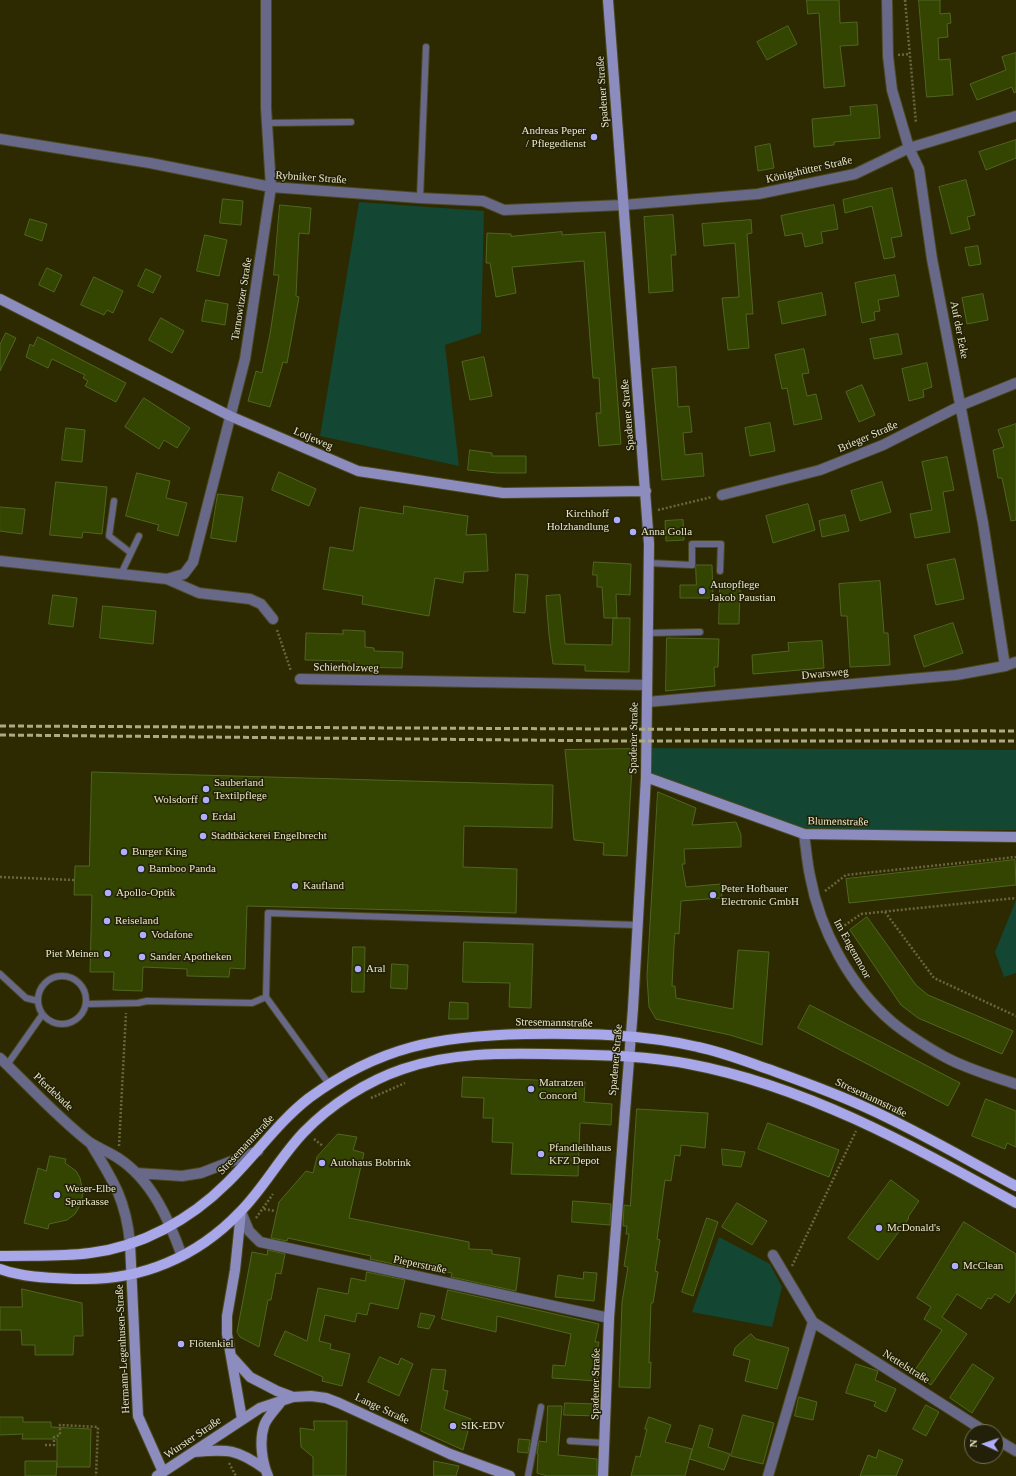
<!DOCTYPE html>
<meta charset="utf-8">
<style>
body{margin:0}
#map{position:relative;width:1016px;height:1476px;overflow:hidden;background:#2d2a01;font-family:Georgia,serif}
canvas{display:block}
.north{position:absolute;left:964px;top:1424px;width:40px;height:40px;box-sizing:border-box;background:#222009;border:1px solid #727053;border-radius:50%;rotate:273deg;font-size:11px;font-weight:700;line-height:16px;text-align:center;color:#e9e7c2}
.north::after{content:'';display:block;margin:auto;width:14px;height:18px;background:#afaefa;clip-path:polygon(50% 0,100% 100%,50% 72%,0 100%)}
</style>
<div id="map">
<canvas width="1016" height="1476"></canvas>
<div class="north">N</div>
</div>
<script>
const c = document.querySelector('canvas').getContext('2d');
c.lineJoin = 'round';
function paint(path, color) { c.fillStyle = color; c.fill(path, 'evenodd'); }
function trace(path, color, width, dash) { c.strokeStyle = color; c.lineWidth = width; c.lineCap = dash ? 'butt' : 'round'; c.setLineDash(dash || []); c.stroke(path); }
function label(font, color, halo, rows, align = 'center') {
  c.font = font + ' Georgia,serif'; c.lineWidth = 3; c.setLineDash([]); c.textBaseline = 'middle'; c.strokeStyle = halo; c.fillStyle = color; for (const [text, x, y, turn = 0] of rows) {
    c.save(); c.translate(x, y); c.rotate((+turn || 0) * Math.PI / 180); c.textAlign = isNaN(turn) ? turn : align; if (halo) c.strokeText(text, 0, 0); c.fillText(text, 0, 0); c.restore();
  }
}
paint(new Path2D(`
 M359,202L484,211L481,333L445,345L459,466L320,436Z
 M646,748L1016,750V830H805L646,774Z
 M1016,900V973L1004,977L995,952Z
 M719,1237L770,1264L782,1287L772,1327L692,1312Z`), '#134633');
const building = new Path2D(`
 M807,0H839L840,23L857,22L858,45L840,46L845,86L824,88L819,13L808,14Z
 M919,0H940V14L950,13L951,23L947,24L948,37L938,38L939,60L950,59L953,95L927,97Z
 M788,26L797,44L767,60L757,42Z
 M1016,53V92L1014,93L1012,87L977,100L970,84L1006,70L1002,57Z
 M877,105L880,138L834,142V145L814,147L812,119L851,115L850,107Z
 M1016,140V158L986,170L979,152Z
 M770,144L774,168L758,171L755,147Z
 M966,180L975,215L967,217L970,229L951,234L939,187Z
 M892,188L902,236L891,238L895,257L884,259L872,206L845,213L843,200Z
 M223,199L243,201L241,225L220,223Z
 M280,205L311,208L309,234L299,233L296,296L299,297L287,363L283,362L270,407L248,401L256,371L262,373L270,334L279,275H274Z
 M834,205L838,229L821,232L823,243L805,247L802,233L785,236L781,216Z
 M673,215L676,255H671L673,291L649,293L644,217Z
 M30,219L47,224L42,241L25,235Z
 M751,220L752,233L747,234L753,314H746L749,348L728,350L722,298L739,297L735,243L704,246L702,224Z
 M562,232V235L605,232L621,444L599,446L596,413H601L599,378H593L584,261L512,267L516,293L496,297L490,263H486L487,233L511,234V236Z
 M205,235L227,240L219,276L197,271Z
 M978,246L981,264L969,266L965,248Z
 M47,268L62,275L54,292L39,285Z
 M146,269L161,276L153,293L138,286Z
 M895,275L899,296L878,300L880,311L874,312L875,320L862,323L855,283Z
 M94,277L123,291L113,313L107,310L104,315L81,305Z
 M822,293L826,315L782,324L778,302Z
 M983,294L988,320L967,324L962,298Z
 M206,300L228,304L225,325L202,321Z
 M161,318L184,331L172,353L149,340Z
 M6,333L16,338L0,371V345Z
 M898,334L902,354L874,359L870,339Z
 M38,337L126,383L116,402L85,386L88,381L83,378L85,375L52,359L48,368L26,357L30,344L33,346Z
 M804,349L809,373L802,374L807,396L816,394L822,419L794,425L787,388L782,389L775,355Z
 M484,357L492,396L470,400L462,362Z
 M927,363L932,387L923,390L924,397L909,401L902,369Z
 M676,367L678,407L689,406L692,432L683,433L685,455L702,453L704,476L662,480L652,369Z
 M862,385L875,415L859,422L846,392Z
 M144,398L190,428L177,448L164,440L159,449L125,427Z
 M770,423L775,451L750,456L745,428Z
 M1016,424V520L1011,521L1002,478H998L993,450L1004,447L998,430Z
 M66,428L85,430L82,462L62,460Z
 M470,450L492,453V456H526V473H497L468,470Z
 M947,457L954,490L943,492L950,532L915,538L910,514L932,510L922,462Z
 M279,472L316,489L309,506L272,490Z
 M137,473L170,481L166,498L187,503L178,536L157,530L159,525L126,516Z
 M56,482L107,487L102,534L83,532L82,538L50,535Z
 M882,482L891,512L860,521L851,491Z
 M218,494L243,497L236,542L211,538Z
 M808,504L815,530L773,543L766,516Z
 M404,506L468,516L466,535L486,534L488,571L464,572L463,583L435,578L429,616L362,604L363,596L323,589L330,547L353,551L360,507L403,514Z
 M0,507L25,509L22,534L0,531Z
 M845,515L849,531L822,537L819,521Z
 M683,520L684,540L666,541L665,521Z
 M955,559L964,599L936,605L927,565Z
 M594,562L631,564L630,595L616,594L617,618H604L602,587H597V575H593Z
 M696,565H712L713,598H680V585H696Z
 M516,574L528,575L525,613L514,612Z
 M880,581L884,633H888L890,665L850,667L847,616H841L839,584Z
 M720,589H740L739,624H719Z
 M53,595L77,598L73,627L49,624Z
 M560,595L565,644L612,645L613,618H630L629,672L585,671V665L553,664L549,635L546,596Z
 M103,606L156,611L153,644L100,638Z
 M953,623L963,653L924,667L914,636Z
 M343,630L365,631V647L374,648V651L403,652L402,668L349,667V661L305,660L306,633L343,634Z
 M667,638L719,639L718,667H714L715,686L666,691Z
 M822,641L824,668L753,674L752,655L789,651L788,643Z
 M633,749L627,856L603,855L604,843L574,840L565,750Z
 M92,772L553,785L552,828L464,826L463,867L517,869L516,913L247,906L245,969L230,968L229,977L187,976V969L143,967L142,991L113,990L114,972H90L92,895H74L75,866H89Z
 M658,792L696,808L692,825L736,822L741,835V847L684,849L685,864H682L686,887L721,884L722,898L681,901L679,934L675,933L674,945L672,986H675L676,998L733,1009L738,950L769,952L762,1045L730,1035L656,1019L649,1007L647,977Z
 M1015,860L1016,885L849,903L846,879Z
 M867,917L916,985L928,995L1013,1031L1002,1054L918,1018L901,1005L850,930Z
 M464,942L533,944L531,1008L509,1007L510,983L463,982Z
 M353,947H365L364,992H352Z
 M392,964L408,965L407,989L391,988Z
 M450,1002L468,1003V1019H449Z
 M810,1005L960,1083L948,1106L798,1028Z
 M463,1077L585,1082L584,1102L612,1104L611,1125L580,1123L578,1176L511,1174L513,1143L492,1142L493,1118H483L484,1098L462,1097Z
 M986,1099L1016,1111V1147L1007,1143L1005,1149L972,1136Z
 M637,1109L708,1113L705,1148L681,1145L680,1156L675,1155L671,1181L665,1180L657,1239L660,1240L655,1271L658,1272L653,1303H651L649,1363L651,1362L650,1388L619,1387L622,1302L628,1267L624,1266L629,1234H626L627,1226H623L624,1205L630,1206Z
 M768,1123L839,1150L829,1177L758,1149Z
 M338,1134L357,1137L353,1150L364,1153L349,1218L469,1242V1249L492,1250V1254L520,1258L516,1291L451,1277L452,1273L408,1264L407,1267L370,1259L371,1256L288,1238L287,1241L271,1238L279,1202L306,1171L313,1173L317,1157Z
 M722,1149L745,1152L741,1167L723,1165Z
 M50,1156L66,1159L65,1163L76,1171L80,1178L83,1192L81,1204L75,1214L67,1220L49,1224L48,1229L24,1223L38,1168L46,1171Z
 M891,1180L919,1201L908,1217L909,1218L878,1260L848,1238Z
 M573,1201L611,1204L610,1225L572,1222Z
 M737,1203L767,1221L752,1245L722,1227Z
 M707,1218L718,1222L693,1296L682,1292Z
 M964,1222L1016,1254V1292L1009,1303L995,1294L991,1299L988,1298L981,1309L957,1294L942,1317L967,1334L931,1385L913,1373L942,1330L924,1319L931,1307L917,1298Z
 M268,1250L285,1254L281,1274L276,1273L271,1300H268L259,1347L240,1337L237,1332L252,1252L267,1255Z
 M367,1272L405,1280L398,1309L370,1303L367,1315L357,1313L355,1322L325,1315L319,1341L331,1344L330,1349L350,1354L342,1386L322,1381L323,1377L274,1355L285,1331L307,1341L318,1288L348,1294L351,1278L365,1281Z
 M584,1272L597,1273L594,1301L555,1297L558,1275L583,1279Z
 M22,1289L82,1303L83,1336H74L73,1355H35V1345H22L21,1330H0V1307H22Z
 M448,1290L599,1324L595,1342H599L594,1368H598L597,1381L552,1378L553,1365L565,1366L571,1334L497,1316L496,1332L442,1319Z
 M421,1313L435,1316L429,1329L418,1327Z
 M751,1334L756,1339L789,1348L777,1389L745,1381L750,1360L733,1355L735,1348Z
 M380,1357L398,1365L401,1358L413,1364L399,1396L368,1382Z
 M856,1364L878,1371L875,1380L896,1389L886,1412L874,1406L876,1402L846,1393Z
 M973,1364L994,1378L972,1413L950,1398Z
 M432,1369L446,1370L443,1390L448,1391L444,1409L471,1419L463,1450L421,1431Z
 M799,1397L817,1402L813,1420L795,1416Z
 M565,1403L597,1404V1416L564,1415Z
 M926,1405L939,1412L926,1436L913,1429Z
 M548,1406H562L558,1455L597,1459V1476H547L537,1473L538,1454H537L539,1441L546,1442Z
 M743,1415L774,1423L763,1464L731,1456Z
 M0,1417H23V1422H51V1427L91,1429L90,1467H57V1462L56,1476H25V1461H57V1439H22L23,1434L0,1435Z
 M649,1417L671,1425L665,1442L692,1449L685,1476H631L636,1456L640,1457L647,1429H645Z
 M314,1421H347L346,1476H313V1457L301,1447L300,1428L314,1430Z
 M700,1425L713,1429L708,1447L730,1454L724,1470L690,1459Z
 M519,1439L530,1440L528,1453L518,1452Z
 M879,1450L903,1460L896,1476H860L868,1455L876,1458Z
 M434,1461L459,1466L456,1476H434Z`);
paint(building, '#334501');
trace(building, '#516522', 1);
const lane = new Path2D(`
 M267,123L351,122
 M420,198L426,47
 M114,501L109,536L131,553
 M649,563L692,565V544H721L720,571
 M121,574L139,536
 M648,633L700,632
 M0,974L26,998L38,1001
 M38 1000a24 24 0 1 1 48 0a24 24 0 1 1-48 0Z
 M87,1004L138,1003L147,1001L252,1003L266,997
 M7,1065L42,1015
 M329,1084L266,997L268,913L637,925
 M570,1441L605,1443
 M528,1476L541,1407`);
const street = new Path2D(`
 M887,0L888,56L892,90L909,148L919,169L932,259L983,523L1005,666
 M0,139L150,163L271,187L420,198L483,201L504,210L623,205L758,194L855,174L909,148L1016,116
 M722,495L820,470L883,445L962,405L1016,383
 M0,561L167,579L199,593L250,599L261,604L273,619
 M167,579L184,574L193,562L245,359L271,187L266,108V0
 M300,679L647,685
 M647,702L956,675L1005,666L1016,662
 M804,834C806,848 807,862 810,876C820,930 850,986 892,1022C905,1033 930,1049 945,1057C967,1069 992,1076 1016,1084
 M0,1058C29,1086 57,1117 89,1142C98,1148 109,1152 118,1158C152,1180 169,1220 182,1256
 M91,1144C113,1180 126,1200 130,1243
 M136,1173L182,1176L201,1173L258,1151
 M241,1212L249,1231L260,1242L609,1318
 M773,1255L813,1322L986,1432
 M996,1439L1016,1451
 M768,1476L813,1322`);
const secondary = new Path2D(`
 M0,299L230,416L358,471L503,493L646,491
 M646,777L804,834L1016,837
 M241,1212L235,1270L227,1316V1334L242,1419
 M130,1243L138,1416L163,1472
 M231,1356L250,1377L277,1391L293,1397
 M194,1452C229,1449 237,1449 265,1469
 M157,1476L260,1408L293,1397L311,1396L326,1398L339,1403L450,1454L510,1476
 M268,1476C262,1462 259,1441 264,1426C266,1418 277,1408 282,1400
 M603,1476L609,1318L633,1008L646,777L649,544L608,0`);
const primary = new Path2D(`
 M0,1256C30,1255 60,1257 90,1253C141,1247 191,1219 227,1183C255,1156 278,1122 309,1098C380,1046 439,1036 525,1034C582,1033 643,1034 698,1047C722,1052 745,1061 768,1069C801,1081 835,1093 867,1108C918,1131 967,1160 1016,1186
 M0,1269C24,1278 53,1278 78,1279C141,1281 197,1257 240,1212C264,1188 280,1157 304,1132C330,1105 367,1081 403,1069C449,1053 500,1053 548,1054C595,1055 644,1055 689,1064C806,1086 913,1146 1016,1203`);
trace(lane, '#4b4820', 8);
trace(street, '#4b4820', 12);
trace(secondary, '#4b4820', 12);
trace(primary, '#4b4820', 12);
trace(new Path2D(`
 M905,0L916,123
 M898,55L910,54
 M658,510L712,497
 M277,630L291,671
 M0,877L75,880
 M825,891L846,875L1016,857
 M885,912L934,978L1016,1016
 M838,930L861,914L1016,898
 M371,1098L405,1083
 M314,1139L323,1146
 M119,1146L126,1013
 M264,1209L275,1211
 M256,1218L273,1194
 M792,1266L856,1131
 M45,1445H54V1437L60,1435V1425L98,1427L96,1476
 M229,1463L236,1476`), '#69663e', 2.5, [2, 2]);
trace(lane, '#686889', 6);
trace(street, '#686889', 10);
trace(secondary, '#8c8cbf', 10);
trace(primary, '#a8a7ea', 10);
trace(new Path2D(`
 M0,726L1016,731
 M0,735L622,741H1016`), '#acaa84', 3, [6, 3]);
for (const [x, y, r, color] of [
 [594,137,4,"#afaefa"],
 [617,520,4,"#afaefa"],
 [633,532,4,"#afaefa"],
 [702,591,4,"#afaefa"],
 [206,789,4,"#afaefa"],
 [206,800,4,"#afaefa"],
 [204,817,4,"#afaefa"],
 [203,836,4,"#afaefa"],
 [124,852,4,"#afaefa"],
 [141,869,4,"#afaefa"],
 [295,886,4,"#afaefa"],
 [108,893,4,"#afaefa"],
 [713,895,4,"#afaefa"],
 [107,921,4,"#afaefa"],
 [143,935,4,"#afaefa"],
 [107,954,4,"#afaefa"],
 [142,957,4,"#afaefa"],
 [358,969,4,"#afaefa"],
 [531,1089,4,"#afaefa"],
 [541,1154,4,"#afaefa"],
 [322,1163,4,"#afaefa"],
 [57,1195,4,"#afaefa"],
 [879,1228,4,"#afaefa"],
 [955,1266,4,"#afaefa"],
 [181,1344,4,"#afaefa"],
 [453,1426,4,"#afaefa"]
]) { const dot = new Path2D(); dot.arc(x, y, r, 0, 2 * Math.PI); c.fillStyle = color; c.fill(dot); trace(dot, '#222009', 1.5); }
label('11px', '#e9e7c2', '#222009', [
 ["Spadener Straße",603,92,-94],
 ["Königshütter Straße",809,170,-13],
 ["Rybniker Straße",311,178,4],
 ["Tarnowitzer Straße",242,299,-81],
 ["Auf der Eeke",959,330,79],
 ["Spadener Straße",628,415,-95],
 ["Brieger Straße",868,437,-23],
 ["Lotjeweg",313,439,23],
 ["Schierholzweg",346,668,1],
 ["Dwarsweg",825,674,-5],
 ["Spadener Straße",634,738,-89],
 ["Blumenstraße",838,822,1],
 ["Im Engenmoor",852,949,61],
 ["Stresemannstraße",554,1023,1],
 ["Spadener Straße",616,1060,-85],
 ["Pferdebade",53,1092,43],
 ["Stresemannstraße",871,1098,25],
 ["Stresemannstraße",246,1145,-47],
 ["Pieperstraße",420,1265,12],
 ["Hermann-Legenhusen-Straße",123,1349,-93],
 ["Nettelstraße",906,1367,32],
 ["Spadener Straße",596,1384,-89],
 ["Lange Straße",382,1409,25],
 ["Wurster Straße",193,1438,-34]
]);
label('11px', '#e9e7c2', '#222009', [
 ["Andreas Peper",586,131,"right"],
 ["/ Pflegedienst",586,144,"right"],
 ["Kirchhoff",609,514,"right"],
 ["Holzhandlung",609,527,"right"],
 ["Anna Golla",641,532],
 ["Autopflege",710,585],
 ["Jakob Paustian",710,598],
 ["Sauberland",214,783],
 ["Textilpflege",214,796],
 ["Wolsdorff",198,800,"right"],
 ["Erdal",212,817],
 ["Stadtbäckerei Engelbrecht",211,836],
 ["Burger King",132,852],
 ["Bamboo Panda",149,869],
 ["Kaufland",303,886],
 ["Peter Hofbauer",721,889],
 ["Electronic GmbH",721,902],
 ["Apollo-Optik",116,893],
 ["Reiseland",115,921],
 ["Vodafone",151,935],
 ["Piet Meinen",99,954,"right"],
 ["Sander Apotheken",150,957],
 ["Aral",366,969],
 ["Matratzen",539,1083],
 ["Concord",539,1096],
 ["Pfandleihhaus",549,1148],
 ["KFZ Depot",549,1161],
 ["Autohaus Bobrink",330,1163],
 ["Weser-Elbe",65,1189],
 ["Sparkasse",65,1202],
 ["McDonald's",887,1228],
 ["McClean",963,1266],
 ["Flötenkiel",189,1344],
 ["SIK-EDV",461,1426]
], 'left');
</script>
